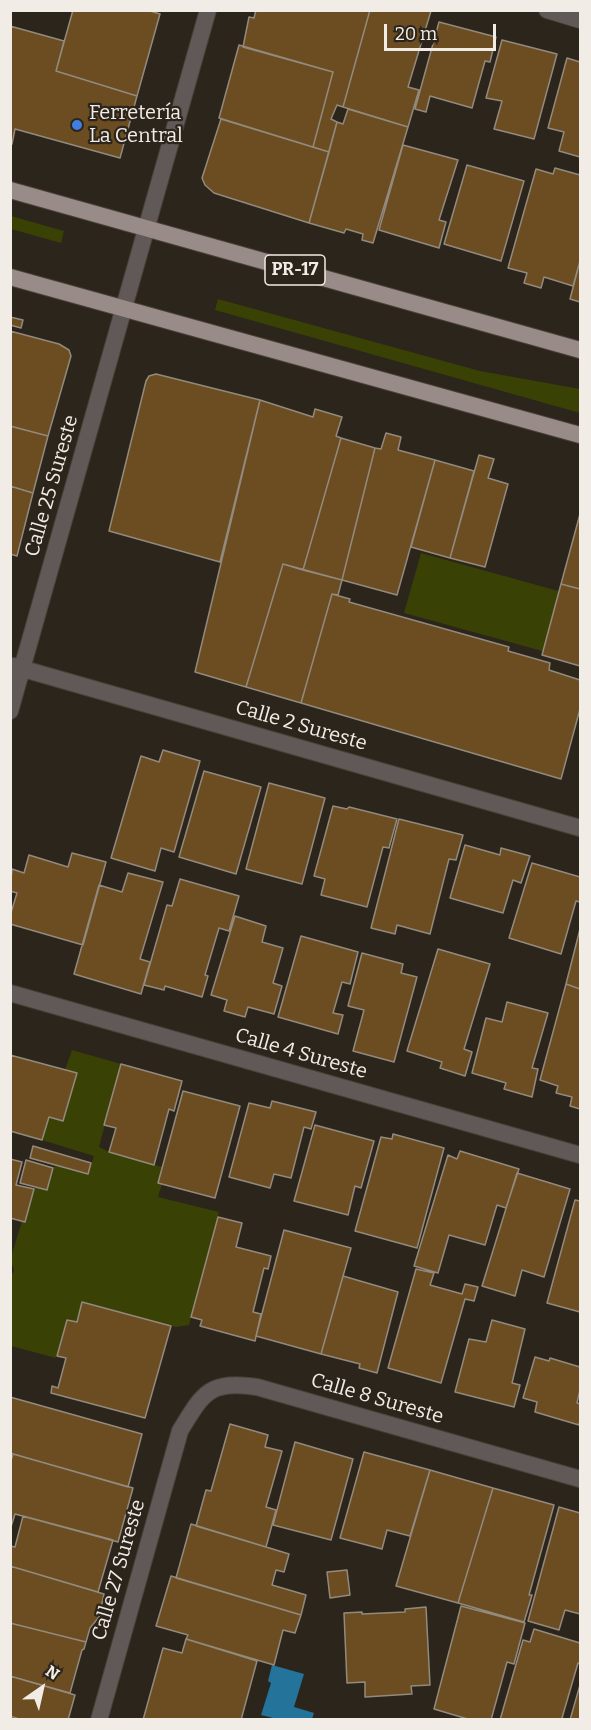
<!DOCTYPE html>
<meta charset="utf-8">
<style>
body{margin:0}
#map{position:relative;width:591px;height:1730px;overflow:hidden;background:#2c251c;font-family:Bitter,serif}
canvas{display:block}
.frame{position:absolute;inset:0;border:12px solid #f1ece5;pointer-events:none}
.north{position:absolute;left:12px;top:1658px;width:60px;height:60px;-webkit-text-stroke:4px #2c251c;paint-order:stroke;rotate:34deg;font-size:16px;font-weight:700;line-height:24px;text-align:center;color:#f1ece5}
.north::after{content:'';display:block;margin:auto;width:21px;height:27px;background:#f1ece5;clip-path:polygon(50% 0,100% 100%,50% 72%,0 100%)}
.scale{position:absolute;left:384px;top:24px;width:112px;height:27px;box-sizing:border-box;border:3px solid #f1ece5;border-top:0;padding-left:8px;font-size:18px;line-height:21px;white-space:nowrap;color:#f1ece5;-webkit-text-stroke:4px #2c251c;paint-order:stroke}
</style>
<div id="map">
<canvas width="591" height="1730"></canvas>
<div class="frame"></div>
<div class="north">N</div>
<div class="scale">20 m</div>
</div>
<script>
const c = document.querySelector('canvas').getContext('2d');
c.lineJoin = 'round';
function paint(path, color) { c.fillStyle = color; c.fill(path, 'evenodd'); }
function trace(path, color, width, dash) { c.strokeStyle = color; c.lineWidth = width; c.lineCap = dash ? 'butt' : 'round'; c.setLineDash(dash || []); c.stroke(path); }
function label(font, color, halo, rows, align = 'center') {
  c.font = font + ' Bitter,serif'; c.lineWidth = 4.5; c.setLineDash([]); c.textBaseline = 'middle'; c.strokeStyle = halo; c.fillStyle = color; for (const [text, x, y, turn = 0] of rows) {
    c.save(); c.translate(x, y); c.rotate((+turn || 0) * Math.PI / 180); c.textAlign = isNaN(turn) ? turn : align; if (halo) c.strokeText(text, 0, 0); c.fillText(text, 0, 0); c.restore();
  }
}
paint(new Path2D(`
 M11,216L64,231L61,243L11,229Z
 M218,299L480,371L580,389V413L215,310Z
 M421,553L562,592L546,652L404,613Z
 M72,1050L121,1064L99,1147L109,1152L162,1167L158,1183L162,1184L158,1197L219,1212L189,1325L176,1327L82,1302L77,1322L67,1320L56,1358L11,1346L10,1278L14,1271L13,1266L11,1265V1257L22,1221H25L35,1187L47,1190L55,1165L88,1174L94,1156L42,1140L49,1117L63,1121L65,1070Z`), '#394105');
paint(new Path2D(`
 M272,1665L304,1674L294,1707L314,1713L312,1719H277L261,1715L271,1683L268,1681Z`), '#23739b');
const building = new Path2D(`
 M73,10H147L160,14L137,96L56,71Z
 M256,10H370L343,107L337,105L331,119L337,122L329,152L313,147L333,72L243,47L249,17L254,18Z
 M370,10L431,11L408,87L419,90L408,127L343,107Z
 M439,22L496,37L490,62L485,61L472,108L430,96L426,112L415,109Z
 M10,26L64,41L56,71L137,96L120,158L15,129L12,144L10,143Z
 M502,40L557,54L534,139L494,129L502,101L486,98Z
 M239,45L333,72L313,147L219,118Z
 M567,58L580,62V157L559,151L564,132L548,128Z
 M348,109L408,127L373,243L362,240L363,234L346,229L344,233L309,223L337,122L343,124Z
 M221,119L329,152L309,223L214,193L205,185L202,178Z
 M403,145L458,160L439,220L446,222L439,248L379,230Z
 M467,165L524,181L501,261L444,244Z
 M555,168L580,175V261L573,286L544,277L541,288L524,283L527,273L508,268L536,169L553,174Z
 M580,261V302L570,299Z
 M10,317L23,320L21,328L10,325Z
 M10,331L59,344L69,350L71,356L48,436L10,426Z
 M156,374L260,400L220,562L109,531L146,381L149,376Z
 M260,400L313,417L315,409L342,417L336,436L341,438L303,570L283,564L246,687L195,672Z
 M10,426L48,436L33,493L10,486Z
 M386,433L401,437L398,450L435,460L397,595L342,580L375,448L381,449Z
 M341,438L375,448L342,580L303,570Z
 M479,455L494,459L488,478L508,484L485,567L450,558Z
 M435,460L474,471L450,558L411,547Z
 M10,486L33,493L17,556L10,554Z
 M580,514V589L561,584Z
 M283,564L342,580L338,595L332,594L301,703L246,687Z
 M561,584L580,589V666L542,655Z
 M332,594L350,599L349,602L509,647L508,651L550,663L549,670L580,680V709L561,779L301,703Z
 M163,750L200,761L174,852L161,848L155,871L111,858L141,756L159,762Z
 M204,771L261,787L236,874L179,857Z
 M269,783L325,798L302,884L246,869Z
 M333,806L347,809L349,807L397,819L389,848L383,847L367,907L321,895L325,879L314,876Z
 M399,819L463,835L456,860L449,859L430,934L397,925L395,934L371,928Z
 M465,845L500,855L501,848L530,856L521,883L513,880L503,913L450,898Z
 M72,853L106,862L83,945L10,924V916L17,893L10,891L12,869L24,873L29,855L68,867Z
 M532,863L580,877V902L576,901L561,954L509,938Z
 M128,873L163,882L140,959L150,962L141,994L74,974L99,885L122,892Z
 M180,879L239,896L229,931L219,928L205,975L208,976L202,997L165,986L164,990L144,985L167,905L172,906Z
 M235,916L266,926L262,942L283,948L273,983L282,986L274,1014L248,1007L245,1017L224,1011L227,1000L211,995Z
 M580,929V989L566,984Z
 M301,936L358,952L350,984L342,982L333,1013L343,1015L338,1034L278,1017Z
 M438,949L490,964L464,1049L472,1052L465,1076L440,1068L442,1062L407,1051Z
 M362,953L403,964L401,973L417,977L394,1062L353,1051L364,1010L348,1006Z
 M566,984L580,989V1109L570,1106L572,1097L556,1093L558,1086L540,1080Z
 M507,1002L548,1013L532,1068L538,1069L532,1097L504,1089L506,1083L472,1073L486,1018L502,1022Z
 M10,1055L77,1073L63,1121L49,1117L42,1140L10,1131Z
 M121,1064L182,1081L174,1111L169,1109L154,1165L109,1152L116,1128L104,1125Z
 M183,1091L240,1106L215,1198L158,1183Z
 M272,1101L316,1112L311,1129L304,1127L291,1178L274,1174L270,1188L229,1177L249,1103L270,1108Z
 M315,1125L374,1141L361,1188L355,1186L348,1215L294,1201Z
 M393,1134L444,1148L417,1248L355,1231L381,1137L392,1139Z
 M33,1146L91,1163L88,1174L30,1158Z
 M460,1151L519,1169L506,1208L497,1205L485,1245L449,1235L438,1273L414,1266L448,1155L457,1159Z
 M10,1159L22,1162L16,1185L34,1189L25,1222L10,1218Z
 M26,1160L53,1168L47,1190L20,1183Z
 M517,1173L570,1189L544,1277L522,1270L515,1296L482,1286Z
 M575,1200L580,1201V1312L547,1303Z
 M218,1217L242,1223L236,1247L271,1256L268,1269L264,1268L253,1312L261,1314L255,1341L200,1326L202,1320L191,1317Z
 M284,1230L351,1248L321,1354L256,1336Z
 M416,1269L434,1273L430,1285L462,1294L465,1284L478,1287L474,1301L465,1299L441,1383L388,1368Z
 M343,1276L398,1292L377,1373L359,1368L360,1364L321,1354Z
 M82,1302L171,1326L145,1418L51,1393L52,1386L58,1388L66,1358L57,1356L67,1320L77,1322Z
 M492,1320L525,1329L512,1383L520,1385L514,1407L455,1392L469,1339L486,1342Z
 M535,1357L549,1361L550,1358L580,1367V1390L577,1403L580,1404V1419L579,1425L535,1412L537,1402L523,1398Z
 M10,1397L142,1434L128,1487L10,1453Z
 M230,1424L268,1435L265,1447L282,1451L266,1507L276,1510L266,1547L196,1526L206,1490L211,1491Z
 M295,1442L353,1459L331,1540L273,1525Z
 M364,1452L430,1470L410,1536L387,1530L382,1549L340,1538Z
 M13,1454L133,1488L118,1542L15,1514L10,1530V1464Z
 M430,1470L493,1488L458,1603L396,1586Z
 M493,1488L554,1505L529,1595H532L524,1622L458,1603Z
 M559,1507L580,1513V1614L565,1610L559,1630L528,1621Z
 M23,1516L113,1540L98,1592L10,1566V1546L15,1547Z
 M191,1524L289,1554L284,1572L276,1570L272,1585L306,1595L301,1615L176,1578Z
 M10,1566L104,1594L99,1617L90,1628L86,1642L10,1623Z
 M347,1570L350,1595L330,1598L327,1572Z
 M171,1576L301,1615L295,1633L283,1630L274,1665L186,1639L188,1635L156,1626Z
 M461,1606L525,1623L514,1664L507,1662L491,1720H471L434,1709Z
 M426,1607L430,1685L411,1686L412,1694L365,1697V1682L347,1683L344,1613L362,1612V1614L405,1612V1609Z
 M10,1623L86,1642L84,1649L82,1650L70,1693L10,1676Z
 M534,1629L580,1643V1664L578,1663L562,1718L567,1720H500L523,1640L530,1642Z
 M186,1639L257,1661L241,1720H143L163,1648L182,1653Z
 M10,1676L75,1695L68,1720H22L10,1716Z
 M580,1685V1720H570Z`);
paint(building, '#6c4c21');
trace(building, '#938a7e', 1.5);
const minor = new Path2D(`
 M547,10L580,20
 M13,666L580,828
 M10,711L208,10
 M10,993L580,1155
 M99,1720L180,1431C203,1393 209,1380 257,1387L580,1479`);
const primary = new Path2D(`
 M10,190L580,350
 M10,277L580,435`);
trace(minor, '#484138', 18);
trace(primary, '#484138', 18);
trace(minor, '#605957', 16);
trace(primary, '#988b88', 16);
for (const [x, y, r, color] of [
 [77,125,6,"#3f7fe0"]
]) { const dot = new Path2D(); dot.arc(x, y, r, 0, 2 * Math.PI); c.fillStyle = color; c.fill(dot); trace(dot, '#2c251c', 2); }
for (const [x, y, w] of [
 [295,270,60]
]) { const box = new Path2D(); box.roundRect(x - w / 2, y - 15, w, 30, 4.5); c.fillStyle = '#2c251c'; c.fill(box); trace(box, '#f1ece5', 1.5); }
label('bold 18px', '#f1ece5', null, [
 ["PR-17",295,270]
]);
label('20px', '#f1ece5', '#2c251c', [
 ["Ferretería",89,113],
 ["La Central",89,136]
], 'left');
label('20px', '#f1ece5', '#2c251c', [
 ["Calle 25 Sureste",52,486,-74],
 ["Calle 2 Sureste",301,726,16],
 ["Calle 4 Sureste",301,1054,16],
 ["Calle 8 Sureste",377,1399,16],
 ["Calle 27 Sureste",119,1570,-74]
]);
</script>
